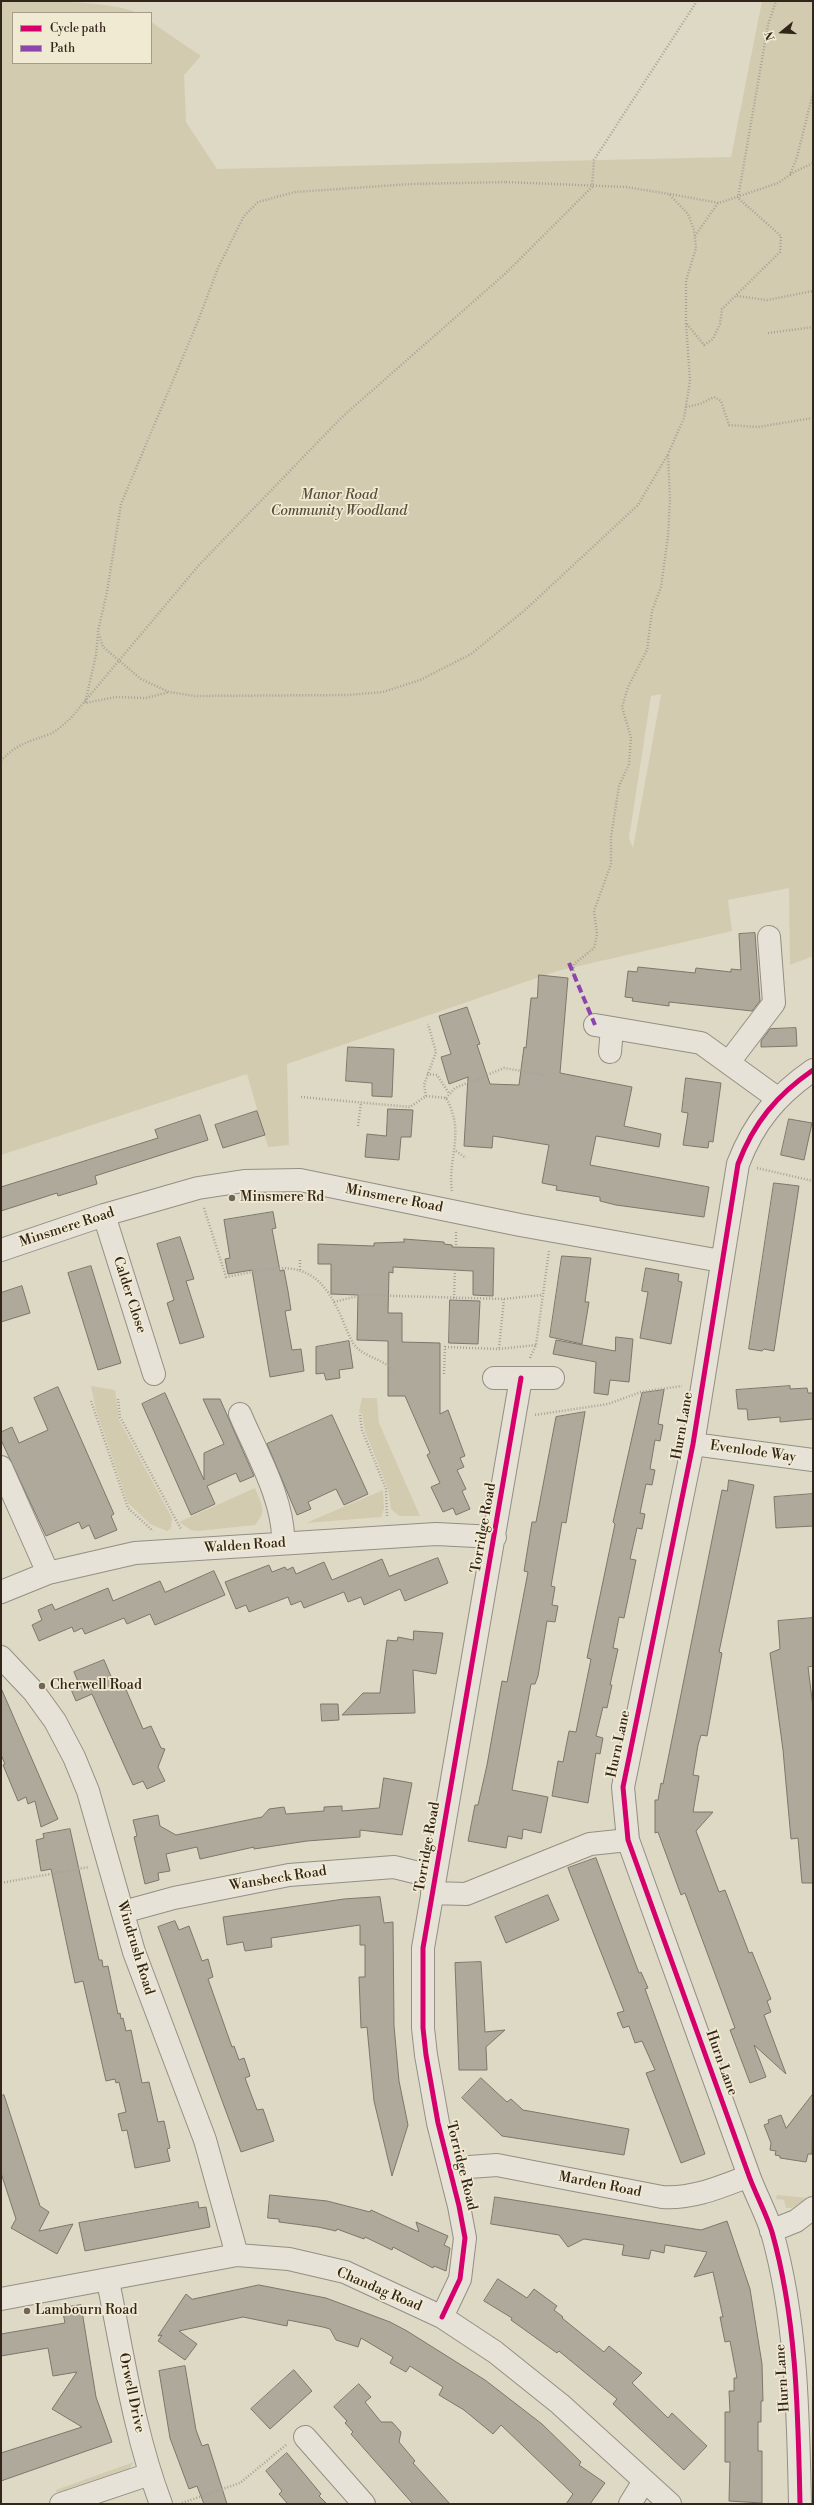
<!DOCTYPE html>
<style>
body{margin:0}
#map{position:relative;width:814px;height:2505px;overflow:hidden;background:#ded9c4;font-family:"Libre Bodoni",serif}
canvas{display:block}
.frame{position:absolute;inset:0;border:2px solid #33251a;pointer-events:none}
.legend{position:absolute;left:12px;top:12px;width:140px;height:52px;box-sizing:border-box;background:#f1ead2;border:1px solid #a59b88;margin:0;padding:5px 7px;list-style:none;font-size:12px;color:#33251a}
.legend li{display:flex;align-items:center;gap:8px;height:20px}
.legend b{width:20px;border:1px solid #a59b88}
.north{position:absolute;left:762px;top:12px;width:40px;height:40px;-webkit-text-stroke:3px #f1ead2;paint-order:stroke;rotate:252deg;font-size:11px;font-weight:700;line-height:16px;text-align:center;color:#33251a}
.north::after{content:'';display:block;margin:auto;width:14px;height:18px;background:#33251a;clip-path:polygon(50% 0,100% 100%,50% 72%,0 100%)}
</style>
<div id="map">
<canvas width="814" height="2505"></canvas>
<div class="frame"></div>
<ul class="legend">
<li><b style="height:5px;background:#d6006c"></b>Cycle path</li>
<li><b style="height:5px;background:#8e44ad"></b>Path</li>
</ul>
<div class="north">N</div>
</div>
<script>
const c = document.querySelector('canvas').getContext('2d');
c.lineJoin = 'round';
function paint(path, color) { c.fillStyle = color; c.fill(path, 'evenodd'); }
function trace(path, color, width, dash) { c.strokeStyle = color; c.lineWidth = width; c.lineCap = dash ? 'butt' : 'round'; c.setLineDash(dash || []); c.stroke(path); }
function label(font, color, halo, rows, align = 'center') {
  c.font = font + ' "Libre Bodoni",serif'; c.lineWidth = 3.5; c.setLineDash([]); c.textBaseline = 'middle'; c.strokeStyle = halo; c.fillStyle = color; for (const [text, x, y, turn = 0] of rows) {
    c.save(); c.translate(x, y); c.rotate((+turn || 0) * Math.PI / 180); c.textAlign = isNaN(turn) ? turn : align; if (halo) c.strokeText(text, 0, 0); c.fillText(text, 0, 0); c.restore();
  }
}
paint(new Path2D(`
 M1,1C37,1 109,0 138,13H13V63H151V22L201,56L184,75L186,122L217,169L731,157L762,1H813V956L790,965L789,888L728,900L732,931L557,971L287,1064L289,1145L268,1147L247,1074L1,1155ZM661,694V695L633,848L629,838L651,696Z
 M91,1386L115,1390L119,1420L172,1518L171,1528L167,1531L150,1524L128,1503L96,1410Z
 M362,1398H377L379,1423L420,1516H399L391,1509L388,1489L365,1431L362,1414L359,1412Z
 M255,1488C261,1504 268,1511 255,1525L197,1531L191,1530L179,1522Z
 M383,1490L384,1509L381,1517L306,1523Z
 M777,2195L808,2198L792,2208H786L784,2200L776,2199Z
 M134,2462L127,2472L58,2497L56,2490Z`), '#d3cbb0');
const building = new Path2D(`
 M755,933L760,1001L752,1011L669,1002V1006L632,1001L633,998L625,997L628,971L637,972L638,967L695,973L696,968L731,972V969L741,970L739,934Z
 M539,975L568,978L560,1073L632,1087L624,1126L661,1134L659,1147L596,1136L590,1165L709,1187L704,1217L616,1205L600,1201V1197L556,1190L557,1186L542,1183L549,1145L493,1136L492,1148L464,1146L468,1077L449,1084L441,1057L451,1054L439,1016L467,1007L480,1044L477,1045L490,1084L519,1085L524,1047L526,1048L531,998H537Z
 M796,1028L797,1046L761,1047V1041L770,1029Z
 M348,1047L394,1049L392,1097L372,1096V1083L346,1081Z
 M686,1078L721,1083L713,1142L709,1141L708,1148L683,1145L688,1113L682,1112Z
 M388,1109L413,1110L411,1137H401L399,1160L365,1157L367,1134L386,1136Z
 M257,1111L265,1135L223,1148L215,1125Z
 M200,1115L208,1140L95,1176L97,1184L58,1196L57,1193L1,1211V1187L158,1138L155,1130Z
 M789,1119L812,1123L804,1160L781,1155Z
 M774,1183L799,1186L774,1351L764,1349L762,1351L749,1349Z
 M273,1212L276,1228L272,1229L280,1271L284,1270L288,1291L291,1310L285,1311L292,1350L301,1349L304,1371L270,1377L252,1270L228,1274L225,1259L230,1258L224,1220Z
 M180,1237L194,1279L186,1281L204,1337L180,1344L167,1303L174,1300L157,1244Z
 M404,1239L444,1242V1244L452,1245V1247L494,1248L493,1296L473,1295V1271L393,1267V1273L389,1272L388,1313H402V1342L440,1343V1414L448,1410L465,1456L460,1458L464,1467L457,1470L466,1489L462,1491L470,1509L456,1515L453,1508L443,1512L431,1487L440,1483L427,1455L430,1453L405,1396H388V1341L357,1340L358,1295L331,1294V1264H318V1244L374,1246V1243L404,1242Z
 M562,1256L591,1258L585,1302H589L582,1344L550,1337Z
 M91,1266L121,1363L98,1370L68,1273Z
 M646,1268L679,1274L678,1281L682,1282L671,1344L640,1338L648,1292L642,1291Z
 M22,1286L30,1313L1,1322V1293Z
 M450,1300L480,1301L478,1344L449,1343Z
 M616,1337L633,1339L629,1382L610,1380L608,1395L594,1393L596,1362L553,1354L556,1340L615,1351Z
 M349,1341L353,1368L339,1370L340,1378L326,1380L324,1373L316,1374V1347Z
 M790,1386V1389L807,1388L808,1393H813V1419L780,1422V1417L748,1420L747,1409H738L736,1390Z
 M58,1387L114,1514L111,1516L117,1530L95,1539L89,1525L82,1529L79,1522L46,1536L1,1440V1432L12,1427L19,1443L48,1430L34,1398Z
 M664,1390L658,1424L663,1425L660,1441L655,1440L650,1469L655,1470L652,1485L646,1484L640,1513L645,1514L642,1529L637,1528L630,1559L636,1560L624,1618L619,1617L613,1648L618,1649L610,1685H612L607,1708L603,1707L596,1736L603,1738L600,1754L596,1753L588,1803L552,1796L558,1761L563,1762L569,1731L576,1732L591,1659L587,1658L615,1524L613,1522L642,1393Z
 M165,1393L204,1480V1453L224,1444L203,1399H220L254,1476L240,1482L236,1473L207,1486L215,1504L191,1515L142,1404Z
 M585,1412L566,1523L562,1522L551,1586L555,1587L552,1605L558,1606L555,1622L547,1621L538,1676L535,1684H531L512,1790L548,1797L541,1833L523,1829L522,1839L508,1836L506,1848L468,1841L475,1805H478L487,1765L502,1681L507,1682L511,1661L528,1572L524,1571L532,1522H536L556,1417Z
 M332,1415L368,1494L344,1505L336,1489L308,1502L311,1509L297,1515L267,1444Z
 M729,1480L754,1485L719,1652L722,1653L707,1736L701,1735L698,1745L693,1775L699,1776L693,1812H713L696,1831L719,1892L725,1890L749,1953L752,1952L771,1999L767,2001L771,2012L764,2015L786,2074L754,2045L766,2077L750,2083L730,2030L735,2028L685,1893L681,1895L658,1832L655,1833V1800H658L661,1783L663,1784L722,1490L727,1491Z
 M813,1494V1526L776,1528L774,1497Z
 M438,1558L448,1583L405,1601L400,1589L364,1605L361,1597L348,1602L344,1592L304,1608L301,1601L291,1605L288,1597L249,1612L246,1605L236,1609L225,1582L269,1565L272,1572L285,1567L287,1570L293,1567L296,1574L324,1562L332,1580L382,1559L389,1576Z
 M214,1571L225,1595L155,1625L150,1614L127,1624L124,1618L85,1634L82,1628L74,1632L72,1627L39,1641L32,1625L42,1620L38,1610L52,1604L55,1610L108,1588L113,1601L160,1581L165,1592Z
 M813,1618V1666L808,1667L813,1707V1883H802L798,1838L791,1839L783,1750L770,1653L780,1649L778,1621Z
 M414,1631L443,1633L436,1674L413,1670L415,1713L342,1715L363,1693H380L387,1640L397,1641L398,1637L413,1640Z
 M104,1660L116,1688L124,1685L143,1729L151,1726L161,1748L165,1749L158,1767L165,1781L147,1789L143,1781L133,1785L92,1694L76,1701L70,1687L79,1684L74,1672Z
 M1,1688L58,1819L41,1827L35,1801L28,1804L26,1797L18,1801L3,1765L5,1764L1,1755Z
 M321,1704H338L339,1720L322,1721Z
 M384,1778L412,1783L402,1835L360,1830V1837L307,1841L254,1849V1847L200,1859L197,1847L166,1854L170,1871L158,1873L159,1880L145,1884L134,1837L137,1836L133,1820L158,1815L160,1826L176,1835L262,1817L269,1809L284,1807L286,1814L324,1811V1807L342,1806V1811L379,1808Z
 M70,1829L99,1960H102L103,1967L108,1966L118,2014L120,2013L121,2019L123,2018L126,2031L131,2030L142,2083L149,2082L158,2122L164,2121L170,2148L167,2149L170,2161L135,2168L127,2130L122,2131L118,2114L126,2112L119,2082L116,2083L115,2079L106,2081L83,1981L75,1983L51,1869L41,1871L36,1840L44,1838L43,1834Z
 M596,1858L639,1973L641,1972L648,1988L645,1989L705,2154L681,2163L646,2073L655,2070L642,2041L635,2043L629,2026L623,2028L617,2013L624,2011L568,1868Z
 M548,1895L559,1920L506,1943L495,1917Z
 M380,1897L384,1923L393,1922L394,2026L399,2081L408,2125L392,2176L374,2101L367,2027L361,2028L359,1977H365V1945H360V1925L271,1938L272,1947L245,1951L243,1942L227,1945L223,1917L344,1899Z
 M175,1921L179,1930L189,1926L202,1961L208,1959L213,1977L208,1979L232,2047L234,2046L239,2060L244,2058L250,2076L245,2078L257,2110L263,2109L274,2141L241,2152L158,1927Z
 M481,1962L485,2032L505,2030L486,2047L487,2070H459L455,1963Z
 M481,2078L507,2102L511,2099L523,2110L629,2129L624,2155L502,2136L462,2098Z
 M813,2094L812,2154H808L806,2162L780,2158V2156L775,2155L776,2151L770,2150L771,2143L764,2125L769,2123L768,2120L781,2115L786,2128Z
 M4,2095L40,2206L49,2212L39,2231L73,2224L57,2254L11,2228L16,2219L1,2173V2096Z
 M270,2195L327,2201L370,2212L371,2210L419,2232L416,2222L448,2236L444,2245L450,2248L446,2271L434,2266L433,2268L393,2247L392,2250L365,2237L364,2239L337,2229L336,2231L318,2227L279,2222V2219L268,2218Z
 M495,2197L701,2230L727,2221L750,2289L762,2364L763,2401H761V2422H758V2451H762V2503L729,2501L730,2462H725V2412H730L729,2391H734V2378H737L730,2341L725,2342L720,2317H723L713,2272L694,2277L707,2252L665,2245L664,2253L651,2250L649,2259L622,2255L624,2245L584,2239L568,2247L559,2235L491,2224Z
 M198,2202L199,2208L206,2207L210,2227L85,2251L79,2223Z
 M498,2279L527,2298L534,2289L557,2306L554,2310L563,2317L562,2318L604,2352L609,2346L642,2373L632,2383L668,2418L672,2413L707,2446L684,2470L613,2404L617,2399L559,2351L557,2353L511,2320L512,2318L484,2301Z
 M259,2285L326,2298L390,2322L407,2331L485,2380L542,2424L581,2462L579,2465L605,2483L590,2504H566L573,2494L501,2425L493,2434L464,2410L439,2395L443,2387L410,2366L406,2372L390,2363L393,2357L361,2338L358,2347L336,2340L330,2329L323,2327L288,2320L287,2326L243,2317L179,2331L197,2344L185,2360L158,2341L162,2335L158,2336L186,2294L192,2299Z
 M81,2305L96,2397L112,2442L1,2481V2453L82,2427L52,2409L77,2372L53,2376L48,2348L1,2356V2334L65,2323L62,2308Z
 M185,2366L196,2430L202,2446L208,2444L227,2504H204L197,2486L189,2489L170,2438L159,2371Z
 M294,2370L312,2391L270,2429L251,2409Z
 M359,2384L371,2397L365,2402L381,2422H392L401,2432L399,2442L415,2461L413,2463L450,2504H413L351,2434L353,2432L345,2423L347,2421L334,2407Z
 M287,2453L321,2494L319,2496L327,2504H288L279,2494L282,2491L266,2471Z`);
paint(building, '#aea99b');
trace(building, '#7c776b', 1);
const minor = new Path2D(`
 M595,1025L701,1043L777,1098
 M610,1052L612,1028
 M729,1062L774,1003L769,937
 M104,1215L154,1374
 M1,1250L104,1215L198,1188L244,1181L300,1180L520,1225L721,1261
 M494,1378H553
 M240,1414C256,1452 285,1502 283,1543
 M693,1444L813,1460
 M1,1467L48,1573
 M1,1592L48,1573L135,1553L436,1534L495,1537
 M1,1657L34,1692L55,1721L74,1757L88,1791L134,1952L205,2140L237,2255
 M432,1893L466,1894L590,1844L628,1840
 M123,1912L174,1898L289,1875L394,1867L435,1877
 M451,2173L469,2167L497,2165L662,2197C693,2199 720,2187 749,2176
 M771,2231L796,2221L813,2208
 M108,2281C123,2355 134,2433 161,2504
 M1,2299L237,2255L289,2259L345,2272L442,2317L495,2352L560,2404L670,2504
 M442,2317L460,2279L465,2238L459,2206L438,2123L426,2055L423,2028V1948L521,1378
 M305,2437L364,2504
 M61,2504L150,2474
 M630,2504L644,2481
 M800,2504C798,2413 797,2321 772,2232C766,2213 756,2195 749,2176L628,1840L623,1787L693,1444L738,1164C754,1122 777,1095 813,1070`);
trace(minor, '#938f82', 24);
trace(new Path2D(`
 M790,174L813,163
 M506,182L626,187L669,194L688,214L694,230L696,248L686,281V323L690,381L684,418L668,454L638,505L525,610L471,654L420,680L383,692L348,695L195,696L169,692L141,679L103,647L98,631L107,592L121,504L198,321L218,268L244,216L258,202L295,192L411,184Z
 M670,194L719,203L778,183L790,175L797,157L813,93
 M738,198L768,25L776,1
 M695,236L718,203
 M737,296L767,300L813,291
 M687,324L704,345L713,339L720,324L722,309L780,252L781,236L738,198
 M768,333L813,327
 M686,407L700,404L714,397L721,401L729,425L758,427L813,418
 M98,634L96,655L85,703L116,697L146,698L169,692
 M1,761C17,743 29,742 50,734C57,731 64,724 70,719L199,565L342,417L506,273L592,187L594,160L697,1
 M573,974L574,964L594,948L597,934L594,911L611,864V837L619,786L629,764L631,738L622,707L628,687L647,650L652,611L661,587L668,536L670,500L668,455
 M427,1074L437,1075L449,1093
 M426,1096L424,1085L436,1052L428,1024
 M301,1097L410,1107L426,1096L446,1098C466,1133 447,1158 452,1191
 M446,1098L455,1088L504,1068L545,1075
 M358,1126L361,1103
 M456,1151L466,1158
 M757,1168L813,1181
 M204,1208L226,1277C271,1269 309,1253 335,1304C342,1316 346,1331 353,1343C363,1358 384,1358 394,1372
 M456,1232V1247
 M300,1270V1260
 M454,1298L455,1267
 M334,1302L362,1295L504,1299L542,1295
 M499,1348L504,1299
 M530,1358L536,1345L549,1251
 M444,1374L445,1347L499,1349L536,1345
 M118,1399L120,1417L181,1529
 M91,1401L128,1508L153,1531
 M360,1415L362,1430L386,1489L387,1516
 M535,1415L608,1404L641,1392L682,1386
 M1,1883L89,1867
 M182,2503L240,2483L286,2445`), '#a6a299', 2.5, [1, 2]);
trace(minor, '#e6e2d8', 22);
trace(new Path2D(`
 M569,963L595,1025`), '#8e44ad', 4, [8, 4]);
trace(new Path2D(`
 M442,2317L460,2279L465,2238L459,2206L438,2123L426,2055L423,2028V1948L521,1378
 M800,2504C798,2413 797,2321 772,2232C766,2213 756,2195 749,2176L628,1840L623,1787L693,1444L738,1164C754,1122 777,1095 813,1070`), '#d6006c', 5);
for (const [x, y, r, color] of [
 [232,1198,4,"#6f6456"],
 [42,1686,4,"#6f6456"],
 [27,2311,4,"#6f6456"]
]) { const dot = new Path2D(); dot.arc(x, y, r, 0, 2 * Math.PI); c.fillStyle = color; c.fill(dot); trace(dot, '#f1ead2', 1.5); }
label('italic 14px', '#594c3b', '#f1ead2', [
 ["Manor Road",339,496],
 ["Community Woodland",339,512]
]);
label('14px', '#33251a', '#f1ead2', [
 ["Minsmere Rd",240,1198],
 ["Cherwell Road",50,1686],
 ["Lambourn Road",35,2311]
], 'left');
label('14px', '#33251a', '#f1ead2', [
 ["Minsmere Road",394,1199,11],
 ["Minsmere Road",67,1228,-18],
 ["Calder Close",129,1295,72],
 ["Hurn Lane",683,1426,-80],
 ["Evenlode Way",753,1452,8],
 ["Torridge Road",484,1528,-80],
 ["Walden Road",245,1546,-4],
 ["Hurn Lane",619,1744,-78],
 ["Torridge Road",428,1847,-80],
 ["Wansbeck Road",278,1879,-9],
 ["Windrush Road",135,1948,73],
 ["Hurn Lane",721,2063,70],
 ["Torridge Road",461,2166,76],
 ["Marden Road",600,2185,11],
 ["Chandag Road",379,2290,23],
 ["Hurn Lane",783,2378,-94],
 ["Orwell Drive",131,2393,78]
]);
</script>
